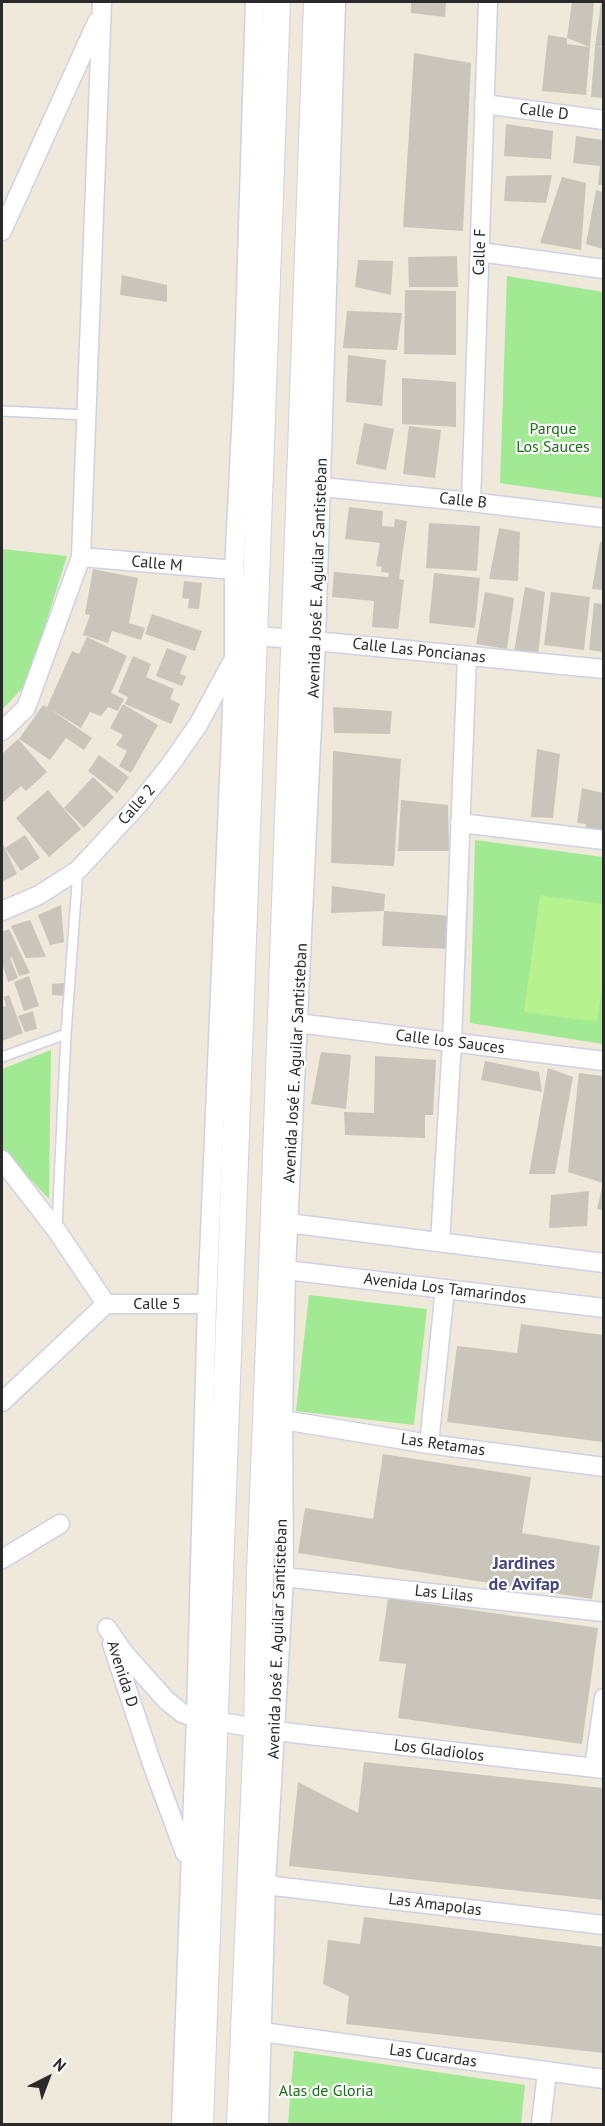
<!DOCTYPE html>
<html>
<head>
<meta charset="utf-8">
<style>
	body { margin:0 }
	#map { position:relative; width:605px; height:2126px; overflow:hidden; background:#eee9db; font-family:"PT Sans",sans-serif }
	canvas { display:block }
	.frame { position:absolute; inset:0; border:3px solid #2a2a2a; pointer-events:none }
	.north { position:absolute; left:18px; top:2048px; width:60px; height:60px; -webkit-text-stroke:4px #fff; paint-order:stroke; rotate:42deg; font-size:16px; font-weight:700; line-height:24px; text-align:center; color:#2a2a2a }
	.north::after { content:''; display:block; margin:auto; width:21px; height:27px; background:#2a2a2a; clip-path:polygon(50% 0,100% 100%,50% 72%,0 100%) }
</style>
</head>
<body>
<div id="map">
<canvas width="605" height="2126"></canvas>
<div class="frame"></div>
<div class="north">N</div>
</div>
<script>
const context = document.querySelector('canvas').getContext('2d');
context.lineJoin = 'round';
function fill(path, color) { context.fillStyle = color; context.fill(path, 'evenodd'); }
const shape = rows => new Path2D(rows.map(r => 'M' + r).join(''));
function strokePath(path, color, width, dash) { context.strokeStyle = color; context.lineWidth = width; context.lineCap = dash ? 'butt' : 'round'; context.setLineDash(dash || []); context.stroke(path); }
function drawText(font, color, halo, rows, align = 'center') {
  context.font = font + ' "PT Sans",sans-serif'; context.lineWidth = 4.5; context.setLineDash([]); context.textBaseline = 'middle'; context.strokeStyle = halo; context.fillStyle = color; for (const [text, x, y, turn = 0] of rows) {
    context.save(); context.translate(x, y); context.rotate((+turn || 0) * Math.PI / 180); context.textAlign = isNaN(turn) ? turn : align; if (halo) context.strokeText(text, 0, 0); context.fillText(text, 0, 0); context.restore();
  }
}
fill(shape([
	[507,276,603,292,603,498,500,483],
	[2,549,67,556,27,683,2,710],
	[475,840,603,857,603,1044,470,1023],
	[51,1050,49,1199,2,1149,2,1069],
	[309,1295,427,1309,414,1425,296,1411],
	[294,2051,525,2085,521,2124,288,2124]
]), '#a1e992');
fill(shape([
	[540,895,603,904,604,976,597,1022,524,1012]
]), '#b6f28d');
fill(shape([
	[411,2,446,2,445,17,411,13],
	[572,2,594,2,590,47,567,38,567,44,590,47,586,95,542,91,548,35,567,38],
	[601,2,603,2,603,46,595,47,603,47,603,98,591,97,595,47],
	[414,53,471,63,463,231,403,227],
	[506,124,553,131,551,159,504,156],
	[576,136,603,140,603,185,598,185,600,166,573,163],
	[552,175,546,203,504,201,506,176],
	[562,177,586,183,581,250,540,243],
	[596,190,603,192,603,249,586,244],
	[457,256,458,287,409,287,408,257],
	[358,260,393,261,391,295,355,287],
	[122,275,167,285,167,302,120,295],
	[405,290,456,291,456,355,404,354],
	[347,311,402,313,397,350,343,348],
	[348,355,386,360,382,406,346,402],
	[402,378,456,382,456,427,402,424],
	[364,423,394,429,386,470,356,464],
	[409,426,441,430,435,478,403,474],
	[349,507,383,511,382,526,394,527,395,519,407,521,399,579,404,580,398,629,372,627,374,601,332,597,334,572,388,577,389,573,381,572,382,567,376,566,380,543,345,539],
	[429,523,480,526,477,571,426,568],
	[499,528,520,532,518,581,489,579],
	[600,542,603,542,603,590,592,589],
	[93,569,138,578,129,623,145,628,141,640,112,631,108,643,83,635,90,615,85,614],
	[434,573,480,578,475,628,429,623],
	[184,581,202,583,199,609,188,608,189,599,182,598],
	[525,587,545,592,538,655,514,652],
	[485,592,514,598,507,649,476,644],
	[551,592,590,597,584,650,544,645],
	[594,603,603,604,603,652,589,650],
	[152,614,202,631,195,651,145,634],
	[87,637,127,656,111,693,124,699,118,711,108,707,101,716,90,712,81,728,50,709,92,738,84,750,66,738,50,760,19,739,43,705,47,707,72,651,79,654],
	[167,648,187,656,180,674,186,676,182,686,156,676],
	[133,656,151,664,146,677,174,689,170,699,180,704,171,724,125,704,128,697,118,692],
	[123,704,158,725,131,773,119,766,127,751,116,745,123,735,110,728],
	[333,707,392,711,390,734,334,733],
	[18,739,47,772,26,791,21,786,2,803,2,754],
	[537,749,560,754,553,818,531,817],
	[333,751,401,759,394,866,331,863],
	[99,755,129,777,117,793,88,771],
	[93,777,114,797,84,828,64,808],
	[582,788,603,793,603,834,585,832,586,824,577,823],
	[48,790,81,829,49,857,16,818],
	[401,800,448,805,449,851,398,851],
	[25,835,40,858,21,871,5,848],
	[2,842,17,874,2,882],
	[332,886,385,894,384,911,453,916,452,949,382,946,384,911,331,913],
	[61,905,64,942,50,945,38,915],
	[30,920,46,957,26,958,11,926],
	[9,929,30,973,19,976,12,957,10,958,18,978,8,982,2,963,2,932],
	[29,976,39,1006,24,1011,14,982],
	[64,983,65,996,52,995,52,984],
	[9,995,23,1033,2,1041,2,1007,6,1006,4,997],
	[33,1011,37,1029,25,1032,18,1016],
	[321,1052,351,1055,346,1109,311,1104],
	[375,1056,436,1060,433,1115,425,1115,425,1138,345,1135,344,1112,374,1113],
	[485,1061,539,1072,542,1092,481,1080],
	[548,1068,573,1077,555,1174,529,1174],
	[579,1073,603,1076,603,1210,597,1209,603,1183,568,1172],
	[589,1191,587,1226,549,1228,551,1195],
	[521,1324,603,1335,603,1442,447,1422,457,1346,517,1353],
	[383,1454,531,1477,522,1533,600,1546,592,1599,298,1553,305,1508,373,1519],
	[388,1598,598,1628,582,1744,398,1718,406,1664,379,1661],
	[364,1762,603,1788,603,1900,289,1866,298,1782,358,1813],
	[364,1917,603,1947,603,2053,346,2024,349,1996,323,1984,328,1940,360,1944]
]), '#c9c5bb');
const lane = shape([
	[2,411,86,415],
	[2,1057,66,1034],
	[57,1227,66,1034,78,870]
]);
const street = shape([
	[484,104,604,120],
	[2,231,97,22],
	[480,252,604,269],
	[322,487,471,502,604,518],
	[471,502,488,2],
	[81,557,234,570],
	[244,635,294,639,604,669],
	[2,731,26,708,81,557,102,2],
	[460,823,604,840],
	[2,911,39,895,78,870,138,805,170,765,198,725,231,664],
	[297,1023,604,1061],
	[2,1160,57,1231,106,1304],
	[288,1223,604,1263],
	[440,1242,452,1042,467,656],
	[286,1270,604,1308],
	[106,1304,207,1304],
	[2,1402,106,1304],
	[283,1420,429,1444,604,1467],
	[429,1444,445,1289],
	[2,1559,60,1524],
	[284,1577,604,1612],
	[107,1628,125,1654,166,1700,182,1713,196,1718,275,1731,604,1769],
	[112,1644,151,1761,185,1853],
	[594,1768,604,1698],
	[266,1885,604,1925],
	[262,2032,604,2079],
	[181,2124,196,1718,207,1304,234,660,234,570,243,390,255,2],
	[259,2124,266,1885,284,1577,283,1420,286,1270,316,641,336,2],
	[541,2124,547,2072]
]);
const secondary = shape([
	[200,2124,277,2],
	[240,2124,257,1729,260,1571,272,1269,317,2]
]);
strokePath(lane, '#d0d0e5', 12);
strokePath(street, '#d0d0e5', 21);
strokePath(secondary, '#d0d0e5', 28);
strokePath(lane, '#fff', 9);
strokePath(street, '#fff', 18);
strokePath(secondary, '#fff', 26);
drawText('16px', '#2a2a2a', '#fff', [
	["Calle D",544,112,7],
	["Calle F",480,252,-88],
	["Calle B",463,501,6],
	["Calle M",157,564,5],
	["Avenida José E. Aguilar Santisteban",318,578,-88],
	["Calle Las Poncianas",419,651,6],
	["Calle 2",137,805,-49],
	["Calle los Sauces",450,1042,7],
	["Avenida José E. Aguilar Santisteban",296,1063,-87],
	["Avenida Los Tamarindos",445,1289,7],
	["Calle 5",157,1304],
	["Las Retamas",443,1445,8],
	["Las Lilas",444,1594,6],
	["Avenida José E. Aguilar Santisteban",278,1639,-88],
	["Avenida D",122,1674,72],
	["Los Gladiolos",439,1751,7],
	["Las Amapolas",435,1905,7],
	["Las Cucardas",433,2056,8]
]);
drawText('16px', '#176e13', '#fff', [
	["Parque",553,429],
	["Los Sauces",553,447],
	["Alas de Gloria",326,2091]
]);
drawText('bold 18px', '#46477f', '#fff', [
	["Jardines",524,1564],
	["de Avifap",524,1585]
]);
</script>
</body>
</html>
